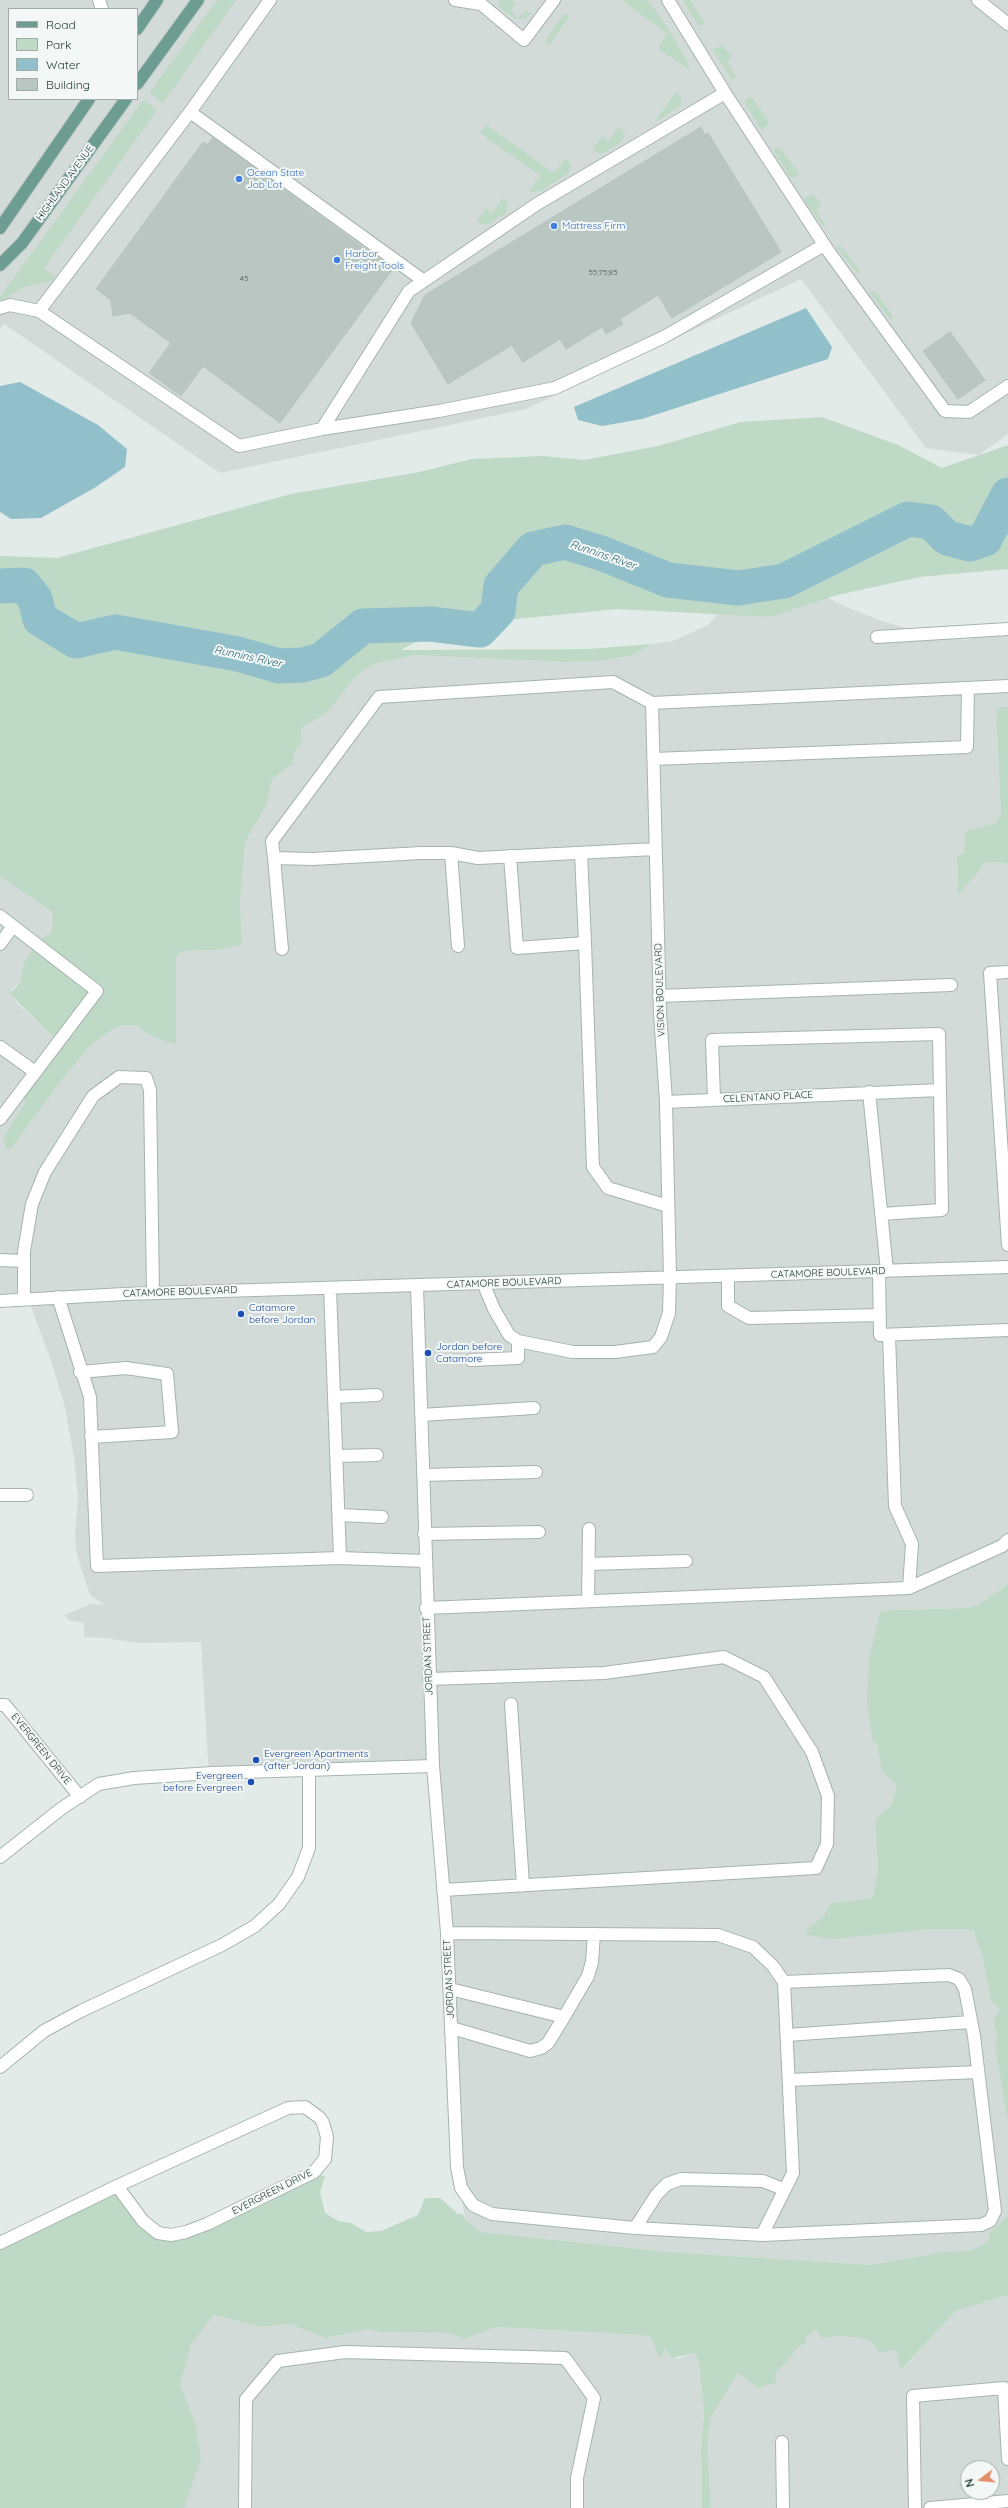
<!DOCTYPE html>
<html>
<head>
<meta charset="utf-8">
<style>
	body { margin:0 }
	#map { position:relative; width:1008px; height:2508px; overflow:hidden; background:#e3ebe8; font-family:Quicksand,sans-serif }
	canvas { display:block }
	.legend { position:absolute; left:8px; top:8px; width:130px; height:92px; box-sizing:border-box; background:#f3f8f6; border:1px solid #a1aca9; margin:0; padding:5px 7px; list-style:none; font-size:12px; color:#253b36 }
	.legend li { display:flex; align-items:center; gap:8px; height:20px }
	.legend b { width:20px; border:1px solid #a1aca9 }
	.north { position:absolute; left:960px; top:2460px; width:40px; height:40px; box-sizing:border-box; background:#f3f8f6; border:1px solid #a1aca9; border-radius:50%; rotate:254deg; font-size:11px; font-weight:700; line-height:16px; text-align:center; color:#253b36 }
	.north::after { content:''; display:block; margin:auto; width:14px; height:18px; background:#e38d6a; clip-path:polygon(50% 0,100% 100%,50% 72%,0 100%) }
</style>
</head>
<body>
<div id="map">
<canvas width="1008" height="2508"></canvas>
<ul class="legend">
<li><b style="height:5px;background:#6d9c92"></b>Road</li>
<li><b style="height:11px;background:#bedac7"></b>Park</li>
<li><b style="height:11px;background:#91bfca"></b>Water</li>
<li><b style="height:11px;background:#b9c6c1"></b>Building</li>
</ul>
<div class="north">N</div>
</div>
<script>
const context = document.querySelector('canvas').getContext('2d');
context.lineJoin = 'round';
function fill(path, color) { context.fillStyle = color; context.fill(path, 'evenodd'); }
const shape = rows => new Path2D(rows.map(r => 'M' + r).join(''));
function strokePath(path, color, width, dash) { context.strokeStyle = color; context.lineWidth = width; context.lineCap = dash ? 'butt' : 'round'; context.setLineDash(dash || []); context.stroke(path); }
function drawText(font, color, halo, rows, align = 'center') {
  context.font = font + ' Quicksand,sans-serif'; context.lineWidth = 4; context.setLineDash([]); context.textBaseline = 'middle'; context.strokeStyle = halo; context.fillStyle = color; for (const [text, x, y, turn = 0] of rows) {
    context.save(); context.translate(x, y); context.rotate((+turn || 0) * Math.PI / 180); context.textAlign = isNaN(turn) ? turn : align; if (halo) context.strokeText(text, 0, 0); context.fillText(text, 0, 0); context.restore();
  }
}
fill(shape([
	[0,0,1008,0,1008,434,979,455,926,448,801,279,526,409,220,473,4,324,0,329],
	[9,9,137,9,137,99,9,99],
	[804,586,846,607,882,621,927,634,966,640,1008,624,1008,706,996,710,1001,814,997,823,966,831,964,852,957,857,958,892,985,863,996,862,1008,864,1008,1584,978,1605,967,1608,894,1610,880,1613,867,1706,882,1771,897,1785,892,1804,875,1820,878,1868,873,1898,831,1903,823,1917,805,1930,808,1935,930,1929,973,1930,983,1958,991,2001,1000,2010,993,2021,997,2039,995,2047,1008,2123,1008,2216,990,2232,988,2242,971,2250,942,2252,871,2265,669,2252,481,2232,466,2220,463,2207,430,1767,209,1775,201,1642,138,1643,105,1638,84,1637,84,1623,69,1620,64,1615,91,1604,105,1605,90,1595,77,1555,75,1536,78,1497,74,1458,65,1407,50,1358,29,1301,0,1302,0,877,51,911,51,933,39,941,23,964,21,981,12,989,15,1001,54,1038,60,1052,43,1072,22,1087,25,1103,10,1150,64,1077,92,1044,113,1029,123,1025,138,1026,146,1033,166,1042,176,1044,176,957,182,951,218,950,242,945,240,902,245,842,267,804,272,778,292,764,296,750,302,743,301,728,327,713,354,678,371,665,415,655,563,662,601,661,633,655,652,644,673,641,708,625,733,598],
	[1008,2295,1008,2508,711,2508,707,2446,710,2418,738,2373,758,2388,776,2373,793,2355,795,2349,806,2343,807,2336,816,2330,822,2337,840,2336,861,2338,870,2341,880,2353,896,2350,902,2370,956,2311],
	[968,2468,992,2468,992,2492,968,2492],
	[212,2315,260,2327,290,2324,325,2338,369,2329,379,2332,450,2333,464,2339,497,2327,641,2335,651,2337,658,2356,664,2347,677,2359,695,2353,699,2362,704,2414,701,2450,702,2508,184,2508,190,2487,180,2385,191,2345]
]), '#d2dbd7');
fill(shape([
	[217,0,236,0,163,103,149,93],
	[498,0,512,0,516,3,511,11,517,18,519,17,526,10,531,14,524,19,514,18,500,8],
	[621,0,648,0,670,31,689,65,689,69,658,49,667,33],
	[683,0,690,0,705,23,700,26,698,25],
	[568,14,568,18,550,44,547,44,546,40,563,15],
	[722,45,732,56,727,62,736,76,732,80,714,52,714,49],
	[676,92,681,97,681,105,658,121,656,120],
	[751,97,770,123,763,129,760,129,746,104,745,100],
	[143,100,157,110,44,268,57,279,22,288,0,301,0,297],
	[486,125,554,173,566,159,571,164,570,172,541,191,532,192,529,190,541,176,480,133],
	[619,127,625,134,623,141,602,154,592,150,602,136,608,141],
	[779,147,798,172,798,175,793,178,790,177,774,151,775,148],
	[813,194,821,205,816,211,825,224,824,227,805,202,804,198],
	[503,198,508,202,506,213,487,225,476,222,486,208,492,213],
	[839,244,860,270,858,274,837,248],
	[871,291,875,291,893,316,893,319,890,319,871,294],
	[822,417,898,445,942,468,1008,445,1008,569,920,577,837,595,770,617,617,609,496,621,431,633,401,650,589,649,652,644,633,655,601,661,563,662,415,655,375,664,366,669,354,678,327,713,301,728,302,743,296,750,292,764,272,779,267,804,245,842,240,902,242,945,218,950,182,951,176,957,176,1044,166,1042,146,1033,138,1026,123,1025,113,1029,92,1044,64,1077,10,1150,5,1148,4,1136,25,1103,22,1087,43,1072,60,1052,54,1038,10,994,21,981,23,964,39,940,51,933,52,918,51,911,0,877,0,556,57,558,291,494,419,472,472,459,543,456,584,460,658,446,741,422],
	[1008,706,1008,864,996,862,985,863,960,893,958,892,957,857,964,852,965,831,996,823,1001,814,996,710,998,708],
	[1008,1584,1008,2123,995,2047,997,2039,993,2021,1000,2010,991,2001,983,1958,973,1930,930,1929,831,1939,808,1935,805,1930,823,1917,831,1903,873,1898,878,1868,875,1820,892,1804,897,1785,882,1771,876,1743,873,1742,867,1706,869,1660,880,1612,894,1610,967,1608,978,1605],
	[313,2174,325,2176,320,2192,325,2213,338,2221,351,2223,366,2232,381,2231,418,2215,425,2198,440,2198,458,2214,463,2214,466,2220,481,2232,669,2252,871,2265,942,2252,971,2250,988,2242,990,2232,1008,2216,1008,2295,956,2311,901,2370,896,2350,880,2353,870,2341,861,2338,840,2336,822,2338,816,2330,807,2336,806,2343,795,2349,793,2355,776,2373,776,2383,758,2388,738,2373,710,2418,707,2446,711,2508,702,2508,701,2450,704,2414,699,2362,695,2353,672,2358,664,2347,662,2357,658,2356,651,2337,641,2335,497,2327,464,2339,450,2333,379,2332,369,2329,325,2338,290,2324,260,2327,213,2315,191,2345,180,2385,195,2422,201,2458,184,2508,0,2508,0,2244,116,2189,143,2224,176,2235]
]), '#bedac7');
fill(shape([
	[806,308,832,347,828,359,642,419,602,426,578,420,574,407],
	[20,382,98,425,127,449,125,467,96,487,41,518,11,519,0,512,0,386]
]), '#91bfca');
strokePath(shape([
	[0,586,24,585,35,599,40,619,76,641,115,632,238,654,279,666,303,665,321,660,363,626,430,624,480,630,498,611,501,586,533,549,565,542,601,553,668,580,738,588,784,581,908,519,931,522,947,538,970,544,985,539,1008,495]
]), '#91bfca', 35);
const building = shape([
	[701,127,705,135,708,133,781,252,672,318,658,295,620,319,623,324,606,334,602,327,566,349,560,339,523,362,512,345,448,384,411,323,425,295,701,127],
	[213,138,393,269,280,423,203,366,181,396,149,373,171,343,130,313,113,316,111,300,96,289,203,142,207,145,213,138],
	[950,332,985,380,958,399,923,351,950,332]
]);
fill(building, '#b9c6c1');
strokePath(building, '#b6c4bf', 1);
const minor = shape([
	[99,0,102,9],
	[455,0,481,4,524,40,554,0],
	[668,0,725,93,829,252,945,411,969,412,1008,386],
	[978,0,1008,24],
	[725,93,537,204,409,291,322,429,439,411,555,388,664,337,824,245],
	[190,112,270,0],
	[0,308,10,305,39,311,239,446,322,429],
	[39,311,190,112,424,281],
	[877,637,1008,629],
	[653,759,967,747,968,688],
	[655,849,478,858,451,853,421,853,313,859,274,858,272,841,379,697,613,682,652,703,1008,686],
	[451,853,458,946],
	[510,856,517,948,585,943,581,853],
	[274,858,282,949],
	[0,916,97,991,0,1119],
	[585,943,593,1167,608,1188,668,1206],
	[0,944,13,926],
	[1008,972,990,973,1008,1245],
	[659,996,951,985],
	[0,1047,35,1072],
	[869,1092,887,1271],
	[714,1099,712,1040,939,1034,942,1210,881,1214],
	[666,1102,940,1090],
	[0,1260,23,1261],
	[879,1271,880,1335,1008,1330],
	[728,1276,728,1306,749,1318,880,1315],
	[483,1283,494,1309,509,1335,518,1341,573,1352,615,1352,653,1347,661,1337,669,1313,670,1277,666,1102,660,1013,652,703],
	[417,1286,433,1766,447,1933,457,2167,461,2188,473,2205,492,2214,635,2228,762,2235,793,2173,784,1982,773,1966,753,1947,718,1935,447,1933],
	[330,1288,340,1558,425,1561],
	[58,1297,90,1397,97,1566,340,1558],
	[24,1299,24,1251,32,1204,45,1172,93,1096,119,1077,146,1078,150,1090,153,1293],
	[0,1301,124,1294,1008,1267],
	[889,1335,895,1506,912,1544,909,1588],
	[471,1360,518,1358,518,1341],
	[80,1372,126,1368,167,1374,172,1432,91,1437],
	[334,1397,377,1395],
	[421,1415,534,1408],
	[337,1456,377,1455],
	[423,1475,536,1472],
	[0,1495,27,1495],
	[339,1515,382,1517],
	[424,1534,539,1532],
	[589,1564,686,1561],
	[588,1601,589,1529],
	[426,1608,909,1588,1002,1546,1008,1540],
	[429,1679,604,1673,724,1657,764,1677,812,1752,828,1796,827,1844,816,1868,443,1890],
	[511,1704,523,1885],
	[0,1705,5,1705,80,1797],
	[0,1857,62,1808,99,1784,134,1778,212,1773,433,1766],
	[450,1989,564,2017,588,1976,592,1962,594,1934],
	[452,2028,530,2051,541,2048,548,2043,564,2017],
	[787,2035,971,2022],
	[0,2067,44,2031,81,2011,222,1945,255,1926,279,1904,298,1877,309,1848,309,1771],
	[789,2080,978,2072],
	[305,2107,320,2118,323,2123,327,2137,325,2159,314,2172,207,2224,186,2232,171,2235,158,2233,143,2221,117,2186,288,2108,305,2107],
	[635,2228,657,2194,667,2184,681,2179,763,2181,783,2189],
	[762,2235,981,2225,990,2221,995,2211,974,2036,965,1989,959,1979,949,1975,784,1982],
	[0,2243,117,2186],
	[782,2442,783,2508],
	[245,2508,246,2399,278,2361,345,2352,565,2358,594,2398,577,2478,577,2508],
	[915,2508,913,2396,1004,2388,1008,2459],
	[930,2508,1008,2501]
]);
const major = shape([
	[137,29,157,0],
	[137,84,198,0],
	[0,228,89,99],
	[0,265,22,243,126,99]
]);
strokePath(minor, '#a6b3af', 14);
strokePath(major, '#c2c8c7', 14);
strokePath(minor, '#fff', 12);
strokePath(major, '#6d9c92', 12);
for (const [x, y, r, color] of [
	[239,179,4,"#3f7fe0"],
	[554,226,4,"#3f7fe0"],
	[337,260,4,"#3f7fe0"],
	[241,1314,4,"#1a4fb4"],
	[428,1353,4,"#1a4fb4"],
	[256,1760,4,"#1a4fb4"],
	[251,1782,4,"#1a4fb4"]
]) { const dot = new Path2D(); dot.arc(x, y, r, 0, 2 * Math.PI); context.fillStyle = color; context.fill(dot); strokePath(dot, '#f3f8f6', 1.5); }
drawText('8px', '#4a5e59', null, [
	["55;75;85",603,273],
	["45",244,279]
]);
drawText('10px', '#366cbe', '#f3f8f6', [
	["Ocean State",247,173],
	["Job Lot",247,185],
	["Mattress Firm",562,226],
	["Harbor",345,254],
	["Freight Tools",345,266]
], 'left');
drawText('10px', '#253b36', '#f3f8f6', [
	["HIGHLAND AVENUE",65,183,-54],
	["VISION BOULEVARD",660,990,-92],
	["CELENTANO PLACE",768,1097,-3],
	["CATAMORE BOULEVARD",828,1273,-2],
	["CATAMORE BOULEVARD",504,1283,-2],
	["CATAMORE BOULEVARD",180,1292,-2],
	["JORDAN STREET",428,1656,-92],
	["EVERGREEN DRIVE",41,1749,51],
	["JORDAN STREET",449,1979,-93],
	["EVERGREEN DRIVE",272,2192,-27]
]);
drawText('10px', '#164399', '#f3f8f6', [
	["Catamore",249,1308],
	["before Jordan",249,1320],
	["Jordan before",436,1347],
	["Catamore",436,1359],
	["Evergreen Apartments",264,1754],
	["(after Jordan)",264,1766],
	["Evergreen",243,1776,"right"],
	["before Evergreen",243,1788,"right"]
], 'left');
drawText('italic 11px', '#256070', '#f3f8f6', [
	["Runnins River",603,555,19],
	["Runnins River",248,657,12]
]);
</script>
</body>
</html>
